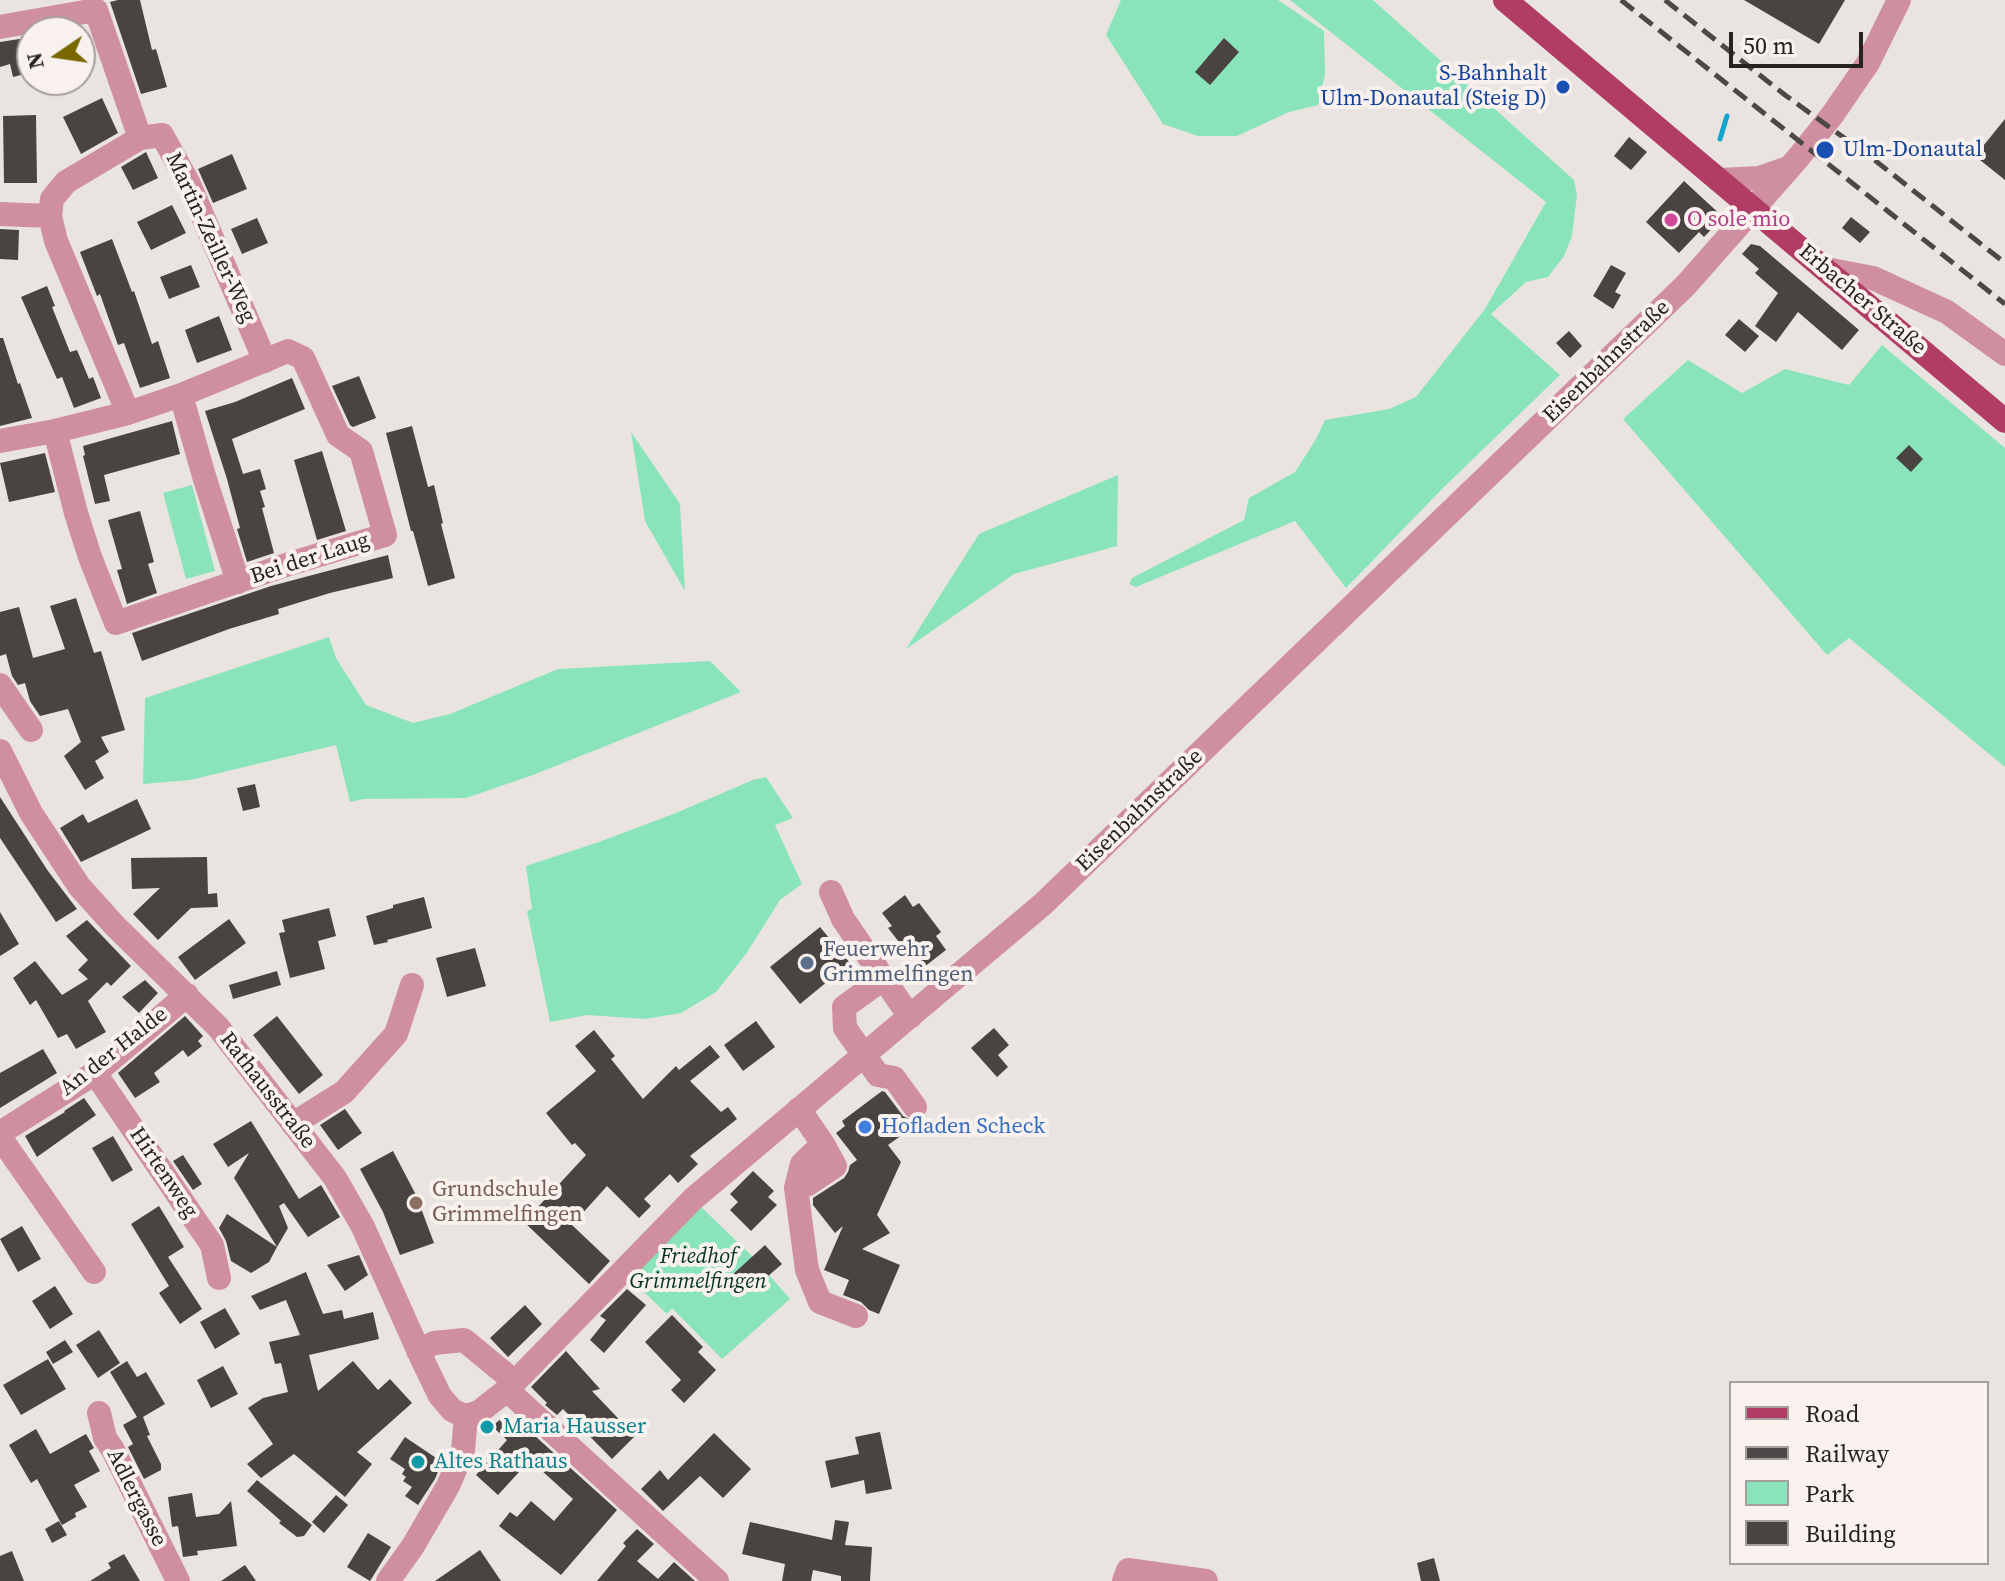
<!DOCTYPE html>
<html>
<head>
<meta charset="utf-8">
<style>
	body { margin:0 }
	#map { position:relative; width:2005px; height:1581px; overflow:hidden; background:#eae4e1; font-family:"Source Serif 4",serif }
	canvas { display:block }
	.legend { position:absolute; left:1729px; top:1381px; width:260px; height:184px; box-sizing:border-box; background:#f8f1ee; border:2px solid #a49e9c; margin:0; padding:10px 14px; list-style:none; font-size:24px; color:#252221 }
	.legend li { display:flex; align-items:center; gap:16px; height:40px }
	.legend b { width:40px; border:2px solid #a49e9c }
	.north { position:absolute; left:16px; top:16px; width:80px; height:80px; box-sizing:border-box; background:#f8f1ee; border:2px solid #a49e9c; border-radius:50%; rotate:257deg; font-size:22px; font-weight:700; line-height:32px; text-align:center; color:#252221 }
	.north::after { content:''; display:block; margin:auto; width:28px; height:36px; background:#796800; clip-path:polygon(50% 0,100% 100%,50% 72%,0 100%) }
	.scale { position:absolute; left:1729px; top:32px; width:134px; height:36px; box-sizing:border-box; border:4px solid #252221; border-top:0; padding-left:10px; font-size:24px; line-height:28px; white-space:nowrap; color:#252221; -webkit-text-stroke:6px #f8f1ee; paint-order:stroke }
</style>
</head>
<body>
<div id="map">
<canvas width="2005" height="1581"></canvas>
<ul class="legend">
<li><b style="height:10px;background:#b13d67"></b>Road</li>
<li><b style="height:10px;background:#4c4847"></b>Railway</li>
<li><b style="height:22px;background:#8ae4bb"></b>Park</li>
<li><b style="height:22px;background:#494342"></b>Building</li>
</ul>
<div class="north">N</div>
<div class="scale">50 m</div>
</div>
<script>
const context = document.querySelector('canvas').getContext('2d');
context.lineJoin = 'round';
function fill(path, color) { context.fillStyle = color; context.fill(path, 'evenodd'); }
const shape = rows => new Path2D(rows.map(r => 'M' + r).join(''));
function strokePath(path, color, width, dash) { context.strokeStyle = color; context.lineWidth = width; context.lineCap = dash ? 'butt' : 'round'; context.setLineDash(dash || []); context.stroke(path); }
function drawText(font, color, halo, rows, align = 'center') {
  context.font = font + ' "Source Serif 4",serif'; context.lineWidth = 8; context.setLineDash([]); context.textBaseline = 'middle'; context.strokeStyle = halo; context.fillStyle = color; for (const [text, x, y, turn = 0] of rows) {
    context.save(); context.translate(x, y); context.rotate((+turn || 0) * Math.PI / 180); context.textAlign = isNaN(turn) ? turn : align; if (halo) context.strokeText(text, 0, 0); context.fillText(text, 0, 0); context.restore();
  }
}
fill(shape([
	[1121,0,1278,0,1324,31,1325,74,1318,105,1289,112,1237,136,1198,136,1163,124,1106,35],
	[1290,0,1373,0,1574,180,1577,195,1572,236,1564,256,1548,277,1526,282,1491,314,1560,375,1443,488,1346,588,1295,521,1136,587,1129,584,1132,578,1244,520,1249,498,1295,472,1316,439,1325,420,1389,409,1416,397,1485,309,1546,202],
	[1882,345,2005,448,2005,767,1849,638,1827,655,1623,419,1688,360,1742,393,1785,369,1849,385],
	[631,432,680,504,685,591,645,521],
	[1118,475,1117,546,1014,574,906,649,979,534],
	[192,485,215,571,186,579,163,493],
	[329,637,336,658,366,705,413,723,450,714,558,669,710,661,741,692,533,775,466,798,364,799,350,802,336,745,190,780,143,784,145,698],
	[766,777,793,818,775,825,802,884,780,900,746,954,716,992,681,1013,645,1019,588,1015,550,1022,527,911,532,909,526,866,599,842,676,813,753,780],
	[698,1204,755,1259,790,1299,722,1359,672,1308,667,1314,625,1274]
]), '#8ae4bb');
strokePath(shape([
	[1720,139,1727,116]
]), '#12a6cc', 5);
fill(shape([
	[118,0,140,0,152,50,156,49,167,87,141,94,110,2],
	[1744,0,1845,0,1819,44],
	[32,37,32,72,13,77,10,64,0,67,0,42],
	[1224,38,1239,52,1210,85,1195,72],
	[102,98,118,133,81,154,63,117],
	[36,115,37,183,4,183,3,116],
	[2005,119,2005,180,1975,156],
	[1629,137,1647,152,1631,170,1614,156],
	[146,152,158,178,133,190,121,167],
	[232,154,247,189,213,203,198,169],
	[1684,181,1723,217,1704,237,1699,232,1679,253,1646,222],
	[172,205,186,233,151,250,137,222],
	[1851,217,1870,232,1860,243,1842,228],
	[257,218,268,243,242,254,231,229],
	[0,229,19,230,18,260,0,259],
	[112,239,132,292,134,291,152,344,158,341,170,378,140,388,124,343,118,345,100,294,97,296,80,252],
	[1751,244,1760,246,1859,330,1842,350,1798,312,1776,342,1755,326,1778,293,1755,273,1759,269,1742,254],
	[191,265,200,287,169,299,160,277],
	[1611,265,1626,273,1615,292,1621,295,1613,309,1593,296],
	[47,286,55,306,52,307,70,352,77,350,89,379,93,377,101,398,74,408,62,377,57,379,21,297],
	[219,316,232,350,197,363,185,330],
	[1739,319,1759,336,1745,352,1725,335],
	[1569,331,1582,346,1570,358,1556,343],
	[0,338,3,338,18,384,20,383,32,418,0,426],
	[359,376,376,418,353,427,350,425,332,386],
	[292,378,305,409,232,439,243,474,260,469,266,489,260,491,265,507,262,508,274,553,247,562,237,529,240,528,227,479,205,411,235,402],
	[172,421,180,454,104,475,110,501,95,504,83,456,85,455,83,446],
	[412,426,428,487,434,485,443,523,441,524,455,578,428,586,413,531,411,531,386,433],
	[1909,445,1923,459,1911,472,1896,458],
	[322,451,346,531,317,540,294,460],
	[45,453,55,492,9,502,0,463],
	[140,511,154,562,148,564,157,593,127,604,117,570,122,569,108,520],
	[388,555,393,578,330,593,278,609,279,614,229,629,142,661,132,633,271,586],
	[76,598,94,653,101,651,125,730,101,737,109,752,95,761,104,778,85,790,64,756,81,742,68,709,40,716,30,701,25,683,18,685,12,676,6,654,0,656,0,612,19,607,33,658,65,649,50,606],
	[255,784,260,807,243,811,237,788],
	[0,797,48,871,77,909,56,922,0,838],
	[137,799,151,829,81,862,60,828,83,814,88,823],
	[207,857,208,894,217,893,218,907,191,908,158,940,133,914,160,888,132,889,131,858],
	[905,895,913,907,919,903,941,932,936,936,946,950,924,967,914,954,910,956,888,928,892,926,882,913],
	[424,897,432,928,387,940,388,942,374,945,366,916,393,908,393,905],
	[329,908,336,936,318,941,325,969,290,978,279,933,285,932,282,920],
	[0,912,19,944,0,956],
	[229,919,246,943,195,980,178,957],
	[87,920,131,966,111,986,107,982,88,1001,106,1032,76,1049,67,1034,58,1038,36,1000,30,1005,13,978,35,961,62,995,88,979,78,970,88,960,66,936],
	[820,927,850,963,800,1004,770,967],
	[475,948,486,986,447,997,436,958],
	[277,971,281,985,233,999,229,985],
	[145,980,158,993,139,1013,122,997],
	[185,1016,203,1036,198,1041,202,1046,188,1057,183,1050,154,1073,160,1082,135,1098,118,1073],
	[277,1016,323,1075,299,1094,253,1035],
	[756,1021,775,1047,743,1071,724,1045],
	[994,1028,1009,1045,998,1055,1008,1067,997,1077,971,1048],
	[594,1030,615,1056,611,1059,643,1099,676,1066,679,1070,710,1045,720,1057,690,1081,721,1112,728,1107,737,1119,690,1156,698,1164,678,1183,670,1174,644,1199,651,1206,639,1218,607,1186,572,1225,610,1261,589,1284,524,1222,586,1155,575,1143,572,1145,546,1113,596,1071,575,1046],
	[43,1049,57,1073,0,1108,0,1073],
	[882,1091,885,1092,903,1116,913,1121,916,1125,888,1145,901,1162,877,1215,890,1233,862,1249,900,1265,879,1314,869,1310,861,1302,843,1295,849,1280,824,1270,843,1226,835,1233,813,1205,813,1198,844,1178,848,1172,850,1165,857,1160,836,1133,845,1126,842,1121],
	[84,1098,96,1115,37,1157,25,1136,65,1112,64,1111],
	[345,1109,362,1133,338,1150,320,1125],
	[251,1121,299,1199,321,1185,340,1217,308,1237,284,1203,279,1206,288,1228,277,1247,234,1178,249,1153,228,1167,213,1144],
	[113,1136,133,1170,112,1182,92,1148],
	[393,1151,416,1195,434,1243,400,1255,383,1212,360,1169],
	[183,1155,202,1184,193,1190,173,1161],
	[753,1171,774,1191,768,1197,777,1205,751,1231,730,1210,738,1202,730,1194],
	[159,1206,184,1247,168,1257,202,1309,180,1324,159,1293,169,1286,131,1224],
	[227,1214,277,1247,269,1262,251,1273,231,1261,226,1241,219,1228],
	[22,1226,41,1259,18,1272,0,1239],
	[765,1245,782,1264,752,1290,745,1282,741,1287,731,1276],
	[359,1255,368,1275,345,1291,327,1265],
	[306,1272,323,1314,342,1310,344,1319,373,1312,379,1339,309,1355,318,1391,353,1361,378,1390,390,1379,412,1403,357,1452,372,1464,345,1497,294,1454,261,1478,247,1464,273,1444,248,1408,263,1398,288,1392,281,1363,275,1364,269,1342,300,1335,286,1300,260,1310,251,1296],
	[55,1286,73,1314,50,1329,32,1301],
	[627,1289,646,1305,604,1353,590,1340,606,1320,600,1316],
	[525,1305,542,1324,508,1357,490,1338],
	[225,1308,240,1334,215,1349,200,1322],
	[672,1315,703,1347,698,1352,716,1370,684,1403,671,1390,681,1380,645,1342],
	[99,1330,120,1363,98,1378,76,1345],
	[65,1340,73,1352,53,1364,46,1352],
	[566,1351,600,1389,592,1391,635,1436,612,1459,563,1409,557,1415,545,1405,547,1403,531,1387],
	[48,1359,66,1389,21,1415,3,1385],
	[127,1361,137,1377,146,1372,165,1404,143,1417,150,1435,147,1436,161,1464,161,1470,144,1479,128,1447,133,1444,123,1425,137,1417,110,1372],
	[223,1366,238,1394,211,1408,197,1380],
	[506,1415,520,1429,524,1426,617,1510,561,1575,499,1526,510,1512,517,1517,531,1501,554,1521,573,1499,530,1460,498,1495,476,1475,507,1440,492,1426],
	[36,1429,50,1454,86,1434,94,1448,89,1451,100,1471,74,1485,87,1507,75,1513,76,1517,62,1525,37,1479,31,1483,9,1445],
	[880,1432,892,1489,866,1494,864,1480,831,1488,825,1461,859,1454,855,1437],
	[714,1433,751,1469,723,1498,700,1476,663,1511,641,1489,660,1470,668,1480],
	[405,1437,442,1462,435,1479,418,1505,405,1496,412,1487,403,1481,406,1477,402,1474,405,1469,390,1459],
	[257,1480,312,1525,304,1536,297,1537,279,1523,281,1521,247,1491],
	[192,1493,196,1517,219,1514,231,1501,237,1546,197,1551,198,1555,183,1557,178,1526,172,1527,168,1497],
	[336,1495,348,1505,324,1533,312,1522],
	[835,1520,849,1522,845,1545,872,1547,870,1581,841,1581,841,1576,813,1570,811,1581,782,1581,785,1564,742,1554,750,1522,832,1540],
	[59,1521,67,1535,52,1543,45,1529],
	[637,1529,654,1544,637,1561,658,1579,674,1562,695,1581,597,1581,626,1546,623,1543],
	[368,1533,391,1547,370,1581,347,1567],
	[480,1550,501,1581,435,1581],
	[12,1551,24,1581,0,1581,0,1556],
	[124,1554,140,1581,90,1581,111,1568,108,1563],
	[1434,1558,1440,1581,1421,1581,1417,1563],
	[245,1565,256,1581,221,1581]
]), '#494342');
strokePath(shape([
	[0,27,96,10,140,138,162,135,188,182,265,361],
	[1719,180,1759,178,1785,169],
	[0,214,50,216,52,199,66,182,140,138],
	[50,216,56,241,128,413],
	[1826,269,1873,278,1947,312,2005,354],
	[181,395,204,476,238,582],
	[0,441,55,431,128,413,181,395,288,351,303,358,338,435,361,451,385,535,289,564,116,623,90,557,76,513,55,431],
	[0,685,31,730],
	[0,751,31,813,79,886,114,925,218,1027,335,1178,363,1227,424,1363,440,1396,452,1410,458,1413,466,1416,479,1412,507,1390,693,1199,1043,904,1686,285,1798,158,1833,114,1868,63,1899,0],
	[831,892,843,919,910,1017],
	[883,979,844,1007,845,1028,878,1075,894,1078,915,1107],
	[95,1073,212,1245,219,1278],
	[799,1109,823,1144,802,1164,796,1188,807,1270,820,1302,856,1316],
	[293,1124,344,1092,396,1034,412,985],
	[0,1133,95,1073,187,995],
	[0,1137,94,1272],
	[796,1188,808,1184,835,1166,823,1144],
	[418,1351,434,1343,464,1340,515,1382],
	[507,1390,717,1581],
	[99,1413,105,1438,113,1450,178,1581],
	[388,1581,413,1546,448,1486,463,1451,466,1416],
	[1124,1581,1128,1570,1206,1581]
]), '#d08fa0', 24);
strokePath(shape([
	[1505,0,2005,421]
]), '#b13d67', 24);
strokePath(shape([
	[1621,0,2005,304],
	[1665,0,1785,95,1872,158,2005,263]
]), '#4c4847', 5, [16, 8]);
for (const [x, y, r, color] of [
	[1563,87,8,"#1a4fb4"],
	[1825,150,10,"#1a4fb4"],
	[1671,220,8,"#d1479c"],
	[807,963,8,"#5c6f8a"],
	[865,1127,8,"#3f7fe0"],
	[416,1203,8,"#8d6e63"],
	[487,1427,8,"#0f9aa8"],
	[418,1462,8,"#0f9aa8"]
]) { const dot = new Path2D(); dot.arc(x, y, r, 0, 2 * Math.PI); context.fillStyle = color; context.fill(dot); strokePath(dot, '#f8f1ee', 3); }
drawText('22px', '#164399', '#f8f1ee', [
	["S-Bahnhalt",1547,74],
	["Ulm-Donautal (Steig D)",1547,99],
	["Ulm-Donautal",1843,150,"left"]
], 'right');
drawText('22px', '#b23c85', '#f8f1ee', [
	["O sole mio",1687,220]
], 'left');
drawText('22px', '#252221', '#f8f1ee', [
	["Martin-Zeiller-Weg",210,238,65],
	["Erbacher Straße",1862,300,40],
	["Eisenbahnstraße",1607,362,-44],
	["Bei der Laug",310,559,-18],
	["Eisenbahnstraße",1140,811,-44],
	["An der Halde",114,1052,-38],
	["Rathausstraße",267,1091,52],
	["Hirtenweg",163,1173,56],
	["Adlergasse",136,1498,63]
]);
drawText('22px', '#4e5e75', '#f8f1ee', [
	["Feuerwehr",823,950],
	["Grimmelfingen",823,975]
], 'left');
drawText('22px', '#366cbe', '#f8f1ee', [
	["Hofladen Scheck",881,1127]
], 'left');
drawText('22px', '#785e54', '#f8f1ee', [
	["Grundschule",432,1190],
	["Grimmelfingen",432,1215]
], 'left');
drawText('italic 22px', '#013321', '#f8f1ee', [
	["Friedhof",698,1257],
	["Grimmelfingen",698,1282]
]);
drawText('22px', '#0d838f', '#f8f1ee', [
	["Maria Hausser",503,1427],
	["Altes Rathaus",434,1462]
], 'left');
</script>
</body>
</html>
